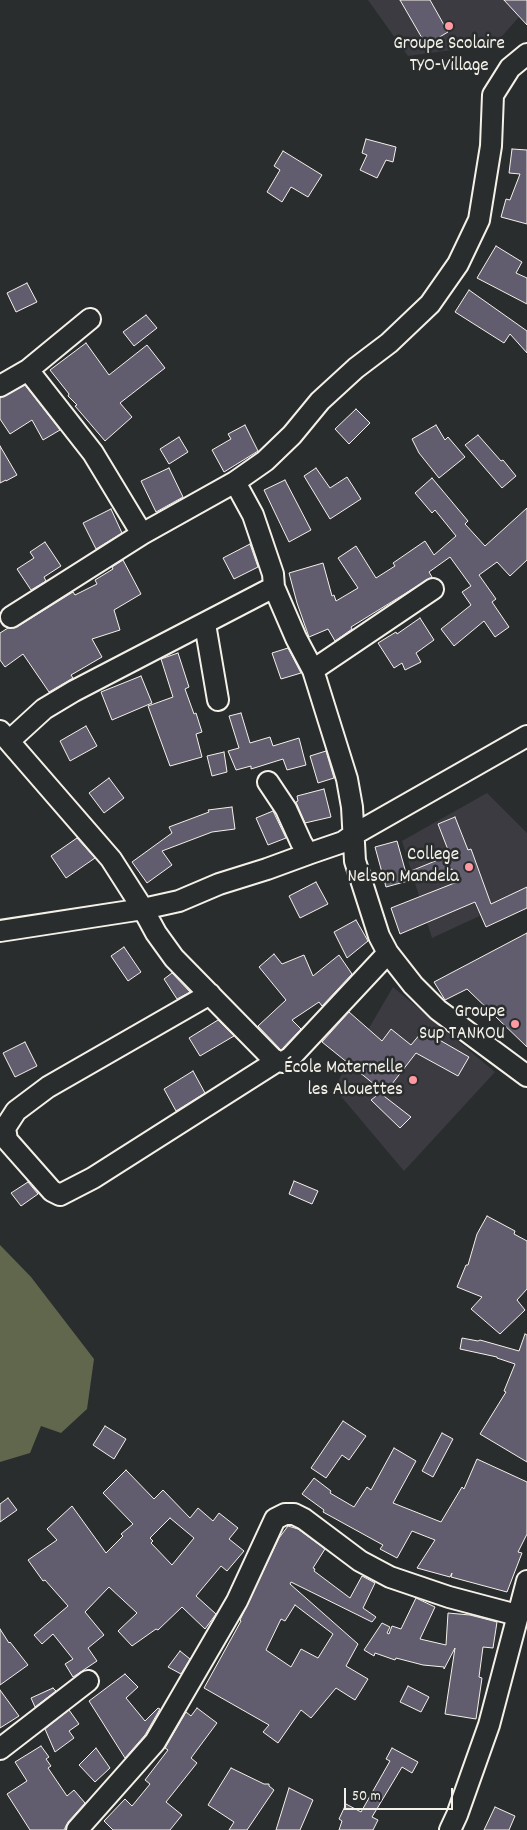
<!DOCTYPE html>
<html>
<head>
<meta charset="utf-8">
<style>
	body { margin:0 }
	#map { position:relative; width:527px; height:1830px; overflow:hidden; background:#2a2d2e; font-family:Dekko,sans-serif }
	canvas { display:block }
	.scale { position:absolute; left:344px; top:1788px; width:109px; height:22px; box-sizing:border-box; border:2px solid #f4f1e8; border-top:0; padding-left:6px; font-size:15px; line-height:18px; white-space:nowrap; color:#f4f1e8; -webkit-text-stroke:4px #2a2d2e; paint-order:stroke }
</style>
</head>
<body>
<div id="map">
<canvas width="527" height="1830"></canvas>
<div class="scale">50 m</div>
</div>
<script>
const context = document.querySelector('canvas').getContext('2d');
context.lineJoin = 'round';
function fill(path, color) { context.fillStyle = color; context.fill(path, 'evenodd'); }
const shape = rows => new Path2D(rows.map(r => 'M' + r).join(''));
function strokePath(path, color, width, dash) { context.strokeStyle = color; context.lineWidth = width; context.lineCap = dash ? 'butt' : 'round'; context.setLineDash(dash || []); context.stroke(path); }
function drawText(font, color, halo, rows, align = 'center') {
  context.font = font + ' Dekko,sans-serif'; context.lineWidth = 5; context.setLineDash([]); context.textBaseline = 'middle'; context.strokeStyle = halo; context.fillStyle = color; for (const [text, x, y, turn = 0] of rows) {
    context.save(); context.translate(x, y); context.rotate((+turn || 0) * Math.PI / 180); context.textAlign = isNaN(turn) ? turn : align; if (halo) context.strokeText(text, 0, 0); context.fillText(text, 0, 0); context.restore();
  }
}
fill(shape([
	[368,0,527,0,527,8,495,44,408,56],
	[487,793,527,833,527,894,432,938,402,841],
	[393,987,495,1072,404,1171,334,1088]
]), '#3b3b41');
fill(shape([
	[0,1245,31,1277,94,1359,87,1409,61,1433,41,1426,30,1453,0,1462]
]), '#61674d');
const building = shape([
	[400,0,430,0,448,32,426,45,400,0],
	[504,0,527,0,527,25,504,0],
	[366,139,396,147,393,162,386,160,377,178,360,170,367,155,362,153,366,139],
	[512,149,527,150,527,224,501,217,506,199,510,200,520,174,509,173,512,149],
	[283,151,322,175,308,197,291,187,282,202,267,192,280,170,274,166,283,151],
	[496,246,522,262,516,273,527,278,527,304,477,278,496,246],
	[27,283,37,302,16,312,7,293,27,283],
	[469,290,527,331,527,353,510,334,504,343,455,312,469,290],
	[146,315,157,328,134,346,123,332,146,315],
	[86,343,109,375,147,345,165,368,120,403,132,417,105,441,75,406,77,405,68,396,69,394,50,370,86,343],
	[25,385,60,430,43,440,32,420,10,434,0,419,0,398,25,385],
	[356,409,370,423,349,444,335,429,356,409],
	[245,425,258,451,224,472,212,450,231,439,228,434,245,425],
	[436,425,445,440,448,437,465,457,439,478,419,453,412,439,436,425],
	[478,435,501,461,503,460,516,476,502,488,465,445,478,435],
	[179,437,188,452,169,464,160,449,179,437],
	[0,446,17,475,6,481,6,480,0,483,0,446],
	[169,468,183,497,156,512,141,481,169,468],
	[316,468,330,488,347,477,361,499,330,519,304,476,316,468],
	[432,478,468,521,465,524,485,546,527,508,527,560,510,576,497,562,479,575,496,599,492,602,509,627,495,637,484,621,454,646,441,629,471,605,462,592,471,586,450,557,429,572,432,577,351,627,352,629,335,641,328,629,309,637,297,603,289,573,323,563,332,596,334,595,336,601,358,588,338,558,356,546,376,578,395,566,393,563,425,541,434,555,456,536,435,510,432,513,415,493,432,478],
	[285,480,311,530,289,542,264,490,285,480],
	[111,509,122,533,96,549,83,523,111,509],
	[45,542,61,566,44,577,46,581,31,590,17,569,34,558,30,552,45,542],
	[250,544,258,567,234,579,223,558,250,544],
	[123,560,141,594,114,610,120,630,92,639,102,657,71,675,73,678,49,692,23,654,5,667,0,660,0,633,8,628,17,627,73,592,75,595,97,584,95,580,113,569,112,567,123,560],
	[420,618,434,640,416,653,421,662,405,670,402,663,394,668,378,643,396,632,397,634,420,618],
	[288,648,301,673,281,679,272,653,288,648],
	[178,653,189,687,185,689,194,714,196,713,202,732,196,734,202,757,170,766,148,706,173,697,161,659,178,653],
	[141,676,152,703,112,720,101,692,141,676],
	[241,713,250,743,270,737,273,746,299,738,306,765,287,770,283,759,251,769,251,766,236,770,228,751,239,748,229,716,241,713],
	[86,726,97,746,70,761,60,741,86,726],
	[326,751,334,778,318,783,310,756,326,751],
	[224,752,227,772,212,776,207,756,224,752],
	[109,778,124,798,104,813,89,793,109,778],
	[324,789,331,817,305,823,296,802,298,801,297,796,324,789],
	[232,807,235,829,212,832,162,851,172,865,147,883,132,862,172,833,169,827,209,812,208,810,232,807],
	[273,811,286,838,268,845,256,818,273,811],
	[455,817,468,850,471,849,491,904,527,887,527,908,486,927,475,902,400,934,391,908,457,882,452,869,386,887,375,847,397,841,406,873,450,855,438,824,455,817],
	[77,838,95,858,66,878,51,856,77,838],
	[316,882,328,904,300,918,289,896,316,882],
	[356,920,368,941,347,958,334,932,356,920],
	[527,933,527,1047,467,989,445,1000,434,982,527,933],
	[124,947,141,972,128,981,111,956,124,947],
	[274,954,282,964,304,955,313,976,339,955,352,974,322,1006,319,1002,292,1020,301,1029,281,1050,258,1026,286,1000,259,967,274,954],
	[172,973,190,992,177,999,164,979,172,973],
	[349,1012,382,1041,391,1029,411,1045,426,1027,437,1036,436,1038,469,1057,458,1076,416,1053,385,1093,322,1042,349,1012],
	[218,1020,234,1036,200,1056,189,1038,218,1020],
	[25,1042,37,1066,15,1077,3,1053,25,1042],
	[193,1071,205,1093,176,1111,164,1089,193,1071],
	[380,1093,411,1117,400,1128,371,1100,380,1093],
	[294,1181,318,1191,312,1204,289,1194,294,1181],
	[28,1182,38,1194,21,1206,11,1193,28,1182],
	[487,1216,515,1231,514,1234,527,1241,527,1289,517,1300,525,1310,500,1334,471,1309,482,1297,457,1287,466,1265,468,1265,477,1234,487,1216],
	[525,1334,527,1335,527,1462,480,1434,506,1392,504,1391,515,1364,497,1358,497,1357,460,1349,462,1338,478,1341,480,1340,519,1351,525,1334],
	[343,1421,366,1436,349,1460,342,1455,326,1478,311,1468,343,1421],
	[105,1426,126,1439,114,1459,93,1445,105,1426],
	[442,1433,453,1439,433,1477,422,1471,442,1433],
	[394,1448,416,1461,393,1503,441,1522,462,1487,464,1489,477,1459,527,1482,527,1534,518,1552,522,1553,507,1592,451,1577,452,1573,450,1577,417,1568,435,1540,412,1531,397,1558,380,1549,383,1545,323,1512,324,1510,302,1494,314,1478,331,1491,330,1493,354,1507,367,1487,371,1490,394,1448],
	[126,1470,154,1499,163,1490,190,1518,198,1508,213,1521,219,1513,238,1528,229,1539,244,1551,227,1571,221,1566,196,1596,216,1614,205,1629,182,1607,158,1630,156,1629,132,1646,118,1631,137,1613,109,1587,85,1612,104,1635,88,1648,97,1661,73,1677,65,1664,73,1659,53,1634,42,1644,34,1635,68,1606,45,1580,43,1581,28,1560,57,1540,47,1529,72,1506,106,1553,123,1536,121,1534,133,1524,103,1493,126,1470],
	[170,1518,194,1538,172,1565,151,1543,153,1541,150,1538,170,1518],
	[8,1498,17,1510,0,1522,0,1504,8,1498],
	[288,1526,298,1529,325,1549,313,1568,315,1569,314,1571,350,1598,362,1576,375,1583,363,1608,376,1617,372,1622,291,1582,290,1584,358,1644,346,1666,368,1679,355,1700,336,1688,311,1718,301,1710,278,1743,263,1732,269,1725,204,1688,241,1621,240,1620,279,1538,288,1526],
	[295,1605,333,1634,318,1658,301,1649,291,1667,266,1650,281,1619,285,1621,295,1605],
	[416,1598,435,1607,420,1639,446,1645,448,1613,470,1615,497,1622,493,1648,483,1647,479,1677,482,1678,476,1719,445,1714,455,1648,444,1669,444,1667,423,1665,396,1658,395,1660,375,1653,374,1656,364,1650,382,1623,390,1627,387,1633,389,1634,392,1626,401,1629,416,1598],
	[0,1629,9,1643,10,1642,28,1665,0,1685,0,1629],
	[180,1651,190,1659,181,1674,168,1667,180,1651],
	[125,1674,138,1687,126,1698,145,1721,158,1708,160,1709,145,1735,125,1758,89,1701,125,1674],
	[408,1686,429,1697,421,1712,400,1702,408,1686],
	[53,1688,56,1691,35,1707,31,1698,53,1688],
	[0,1690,19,1716,0,1728,0,1690],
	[197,1708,217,1723,191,1758,197,1763,166,1802,182,1815,170,1830,113,1830,104,1821,125,1799,132,1806,150,1784,145,1780,168,1750,165,1748,186,1712,191,1716,197,1708],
	[69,1710,79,1724,69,1731,74,1738,55,1752,45,1729,69,1710],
	[41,1746,49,1757,46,1759,51,1766,48,1768,67,1796,74,1790,85,1803,68,1822,64,1830,30,1830,7,1794,27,1781,15,1762,41,1746],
	[96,1748,110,1768,95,1782,79,1765,96,1748],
	[392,1748,418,1762,412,1773,402,1767,372,1817,378,1820,373,1830,339,1830,342,1821,339,1819,346,1804,361,1812,390,1761,386,1759,392,1748],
	[231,1768,264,1784,269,1784,269,1786,274,1790,247,1830,229,1830,234,1822,208,1805,231,1768],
	[289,1788,313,1800,300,1830,276,1830,289,1788],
	[495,1807,515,1816,509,1830,484,1830,495,1807]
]);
fill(building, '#625d6e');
strokePath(building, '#f4f1e8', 1);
const minor = shape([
	[28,370,93,453,142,534],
	[0,386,28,370,90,319],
	[235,482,253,515,273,574,274,587,296,638,313,670,347,779,352,807,355,861,379,936,388,953,413,985,438,1010,527,1076],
	[11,617,142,534,235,482,265,461,292,435,320,401,356,368,389,343,430,304,458,264,479,220,491,146,493,95,510,68,527,54],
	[205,624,218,700],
	[313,670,433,589],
	[0,731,111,859,143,909,156,933,174,958,272,1058,277,1061,283,1062,290,1058,388,953],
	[9,741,44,709,74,691,274,587],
	[268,782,286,809,301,842,308,854,343,842,353,835,527,736],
	[0,931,143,909,179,901,219,884,267,869,308,854],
	[210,994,48,1087,16,1111,5,1128,7,1140,52,1191,60,1195,93,1178,277,1061],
	[0,1749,88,1681],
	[77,1830,155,1742,237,1601,275,1519,285,1514,294,1514,304,1519,360,1561,390,1577,449,1597,517,1615],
	[450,1830,457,1815,489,1725,527,1581]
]);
strokePath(minor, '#f4f1e8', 24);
strokePath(minor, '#2a2d2e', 20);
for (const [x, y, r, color] of [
	[449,26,5,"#ff9aa2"],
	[469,867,5,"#ff9aa2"],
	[515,1024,5,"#ff9aa2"],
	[413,1080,5,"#ff9aa2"]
]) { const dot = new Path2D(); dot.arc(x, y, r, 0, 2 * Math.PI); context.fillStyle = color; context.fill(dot); strokePath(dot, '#2a2d2e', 2); }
drawText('19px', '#f4f1e8', '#2a2d2e', [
	["Groupe Scolaire",449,45,"center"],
	["TYO-Village",449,67,"center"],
	["College",459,856],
	["Nelson Mandela",459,878],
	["Groupe",505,1013],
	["Sup TANKOU",505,1035],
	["École Maternelle",403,1069],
	["les Alouettes",403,1091]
], 'right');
</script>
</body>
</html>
